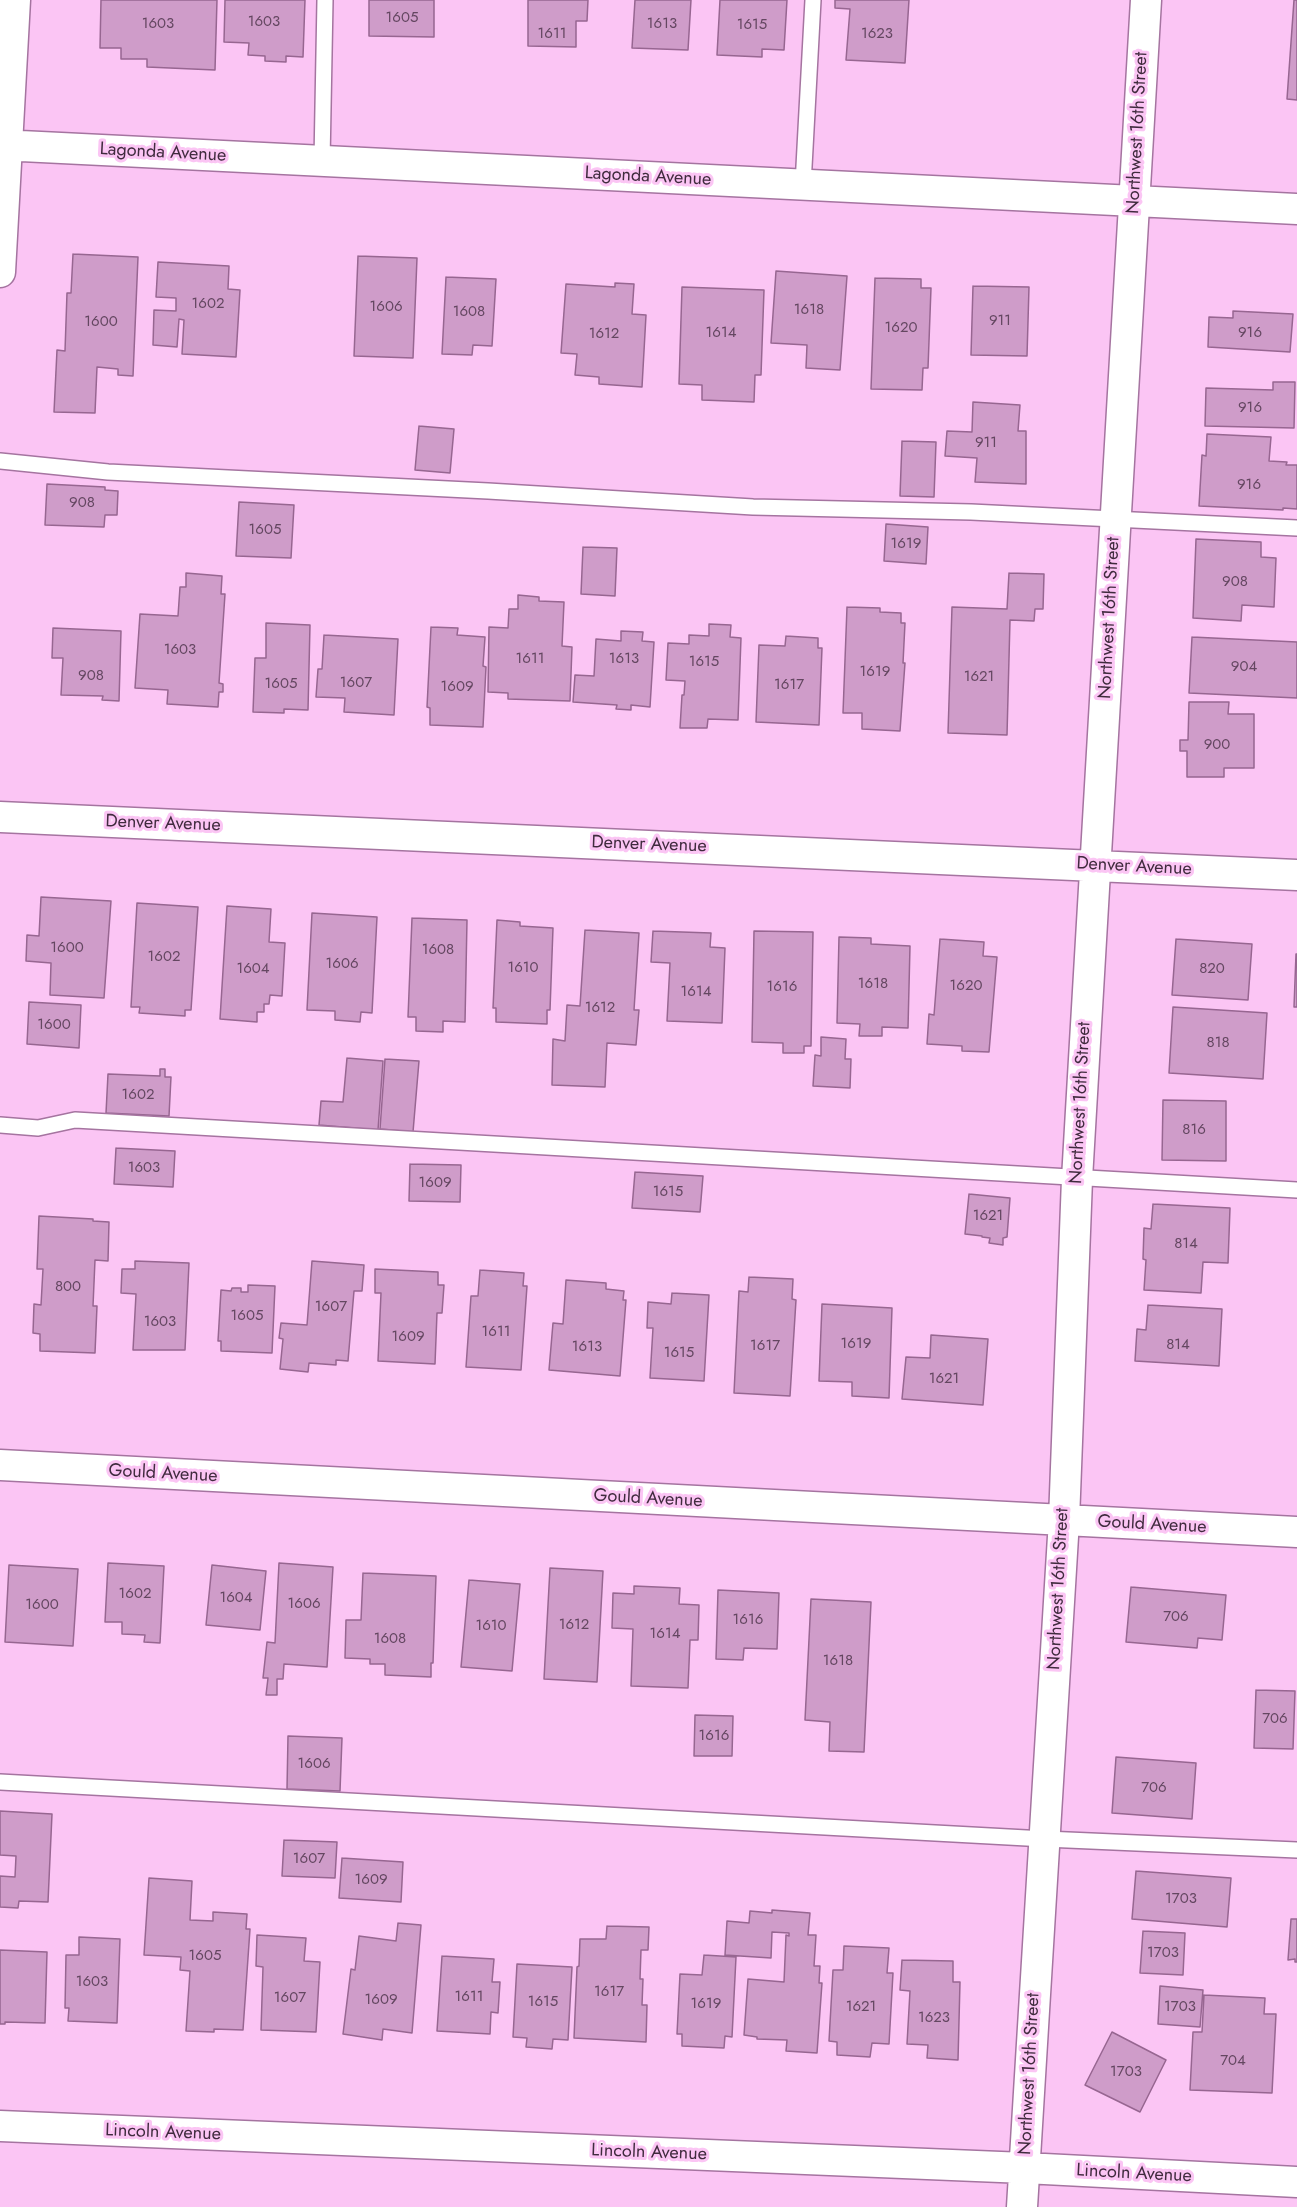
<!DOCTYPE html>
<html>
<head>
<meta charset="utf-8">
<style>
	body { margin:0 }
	canvas { display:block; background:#fbc5f4 }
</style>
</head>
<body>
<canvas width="1297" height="2207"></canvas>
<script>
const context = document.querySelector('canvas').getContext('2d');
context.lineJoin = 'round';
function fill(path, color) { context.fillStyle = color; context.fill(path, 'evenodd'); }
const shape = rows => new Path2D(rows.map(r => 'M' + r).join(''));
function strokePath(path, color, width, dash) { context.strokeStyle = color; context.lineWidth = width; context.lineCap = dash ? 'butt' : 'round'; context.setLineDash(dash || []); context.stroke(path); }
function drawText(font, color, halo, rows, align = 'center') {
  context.font = font + ' Jost,sans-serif'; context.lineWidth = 6; context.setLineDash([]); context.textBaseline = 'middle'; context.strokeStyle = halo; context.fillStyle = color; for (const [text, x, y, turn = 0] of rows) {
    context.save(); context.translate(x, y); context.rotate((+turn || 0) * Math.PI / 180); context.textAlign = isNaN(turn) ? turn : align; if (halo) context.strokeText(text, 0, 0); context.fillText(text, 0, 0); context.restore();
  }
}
const building = shape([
	[101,0,217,0,215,70,147,67,147,59,121,59,121,48,100,48,101,0],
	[225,0,305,0,303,57,286,56,286,62,265,61,265,56,248,55,249,43,224,42,225,0],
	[369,0,434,0,434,37,369,36,369,0],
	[528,0,588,0,587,21,576,21,576,47,528,46,528,0],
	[635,0,691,0,688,50,632,48,635,0],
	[720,0,787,0,784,50,762,49,762,57,717,55,720,0],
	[835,0,909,0,905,63,846,60,850,9,835,8,835,0],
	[1294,0,1297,0,1297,100,1287,99,1294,0],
	[73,254,138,257,133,376,118,375,118,369,97,367,95,413,54,412,57,350,65,351,67,293,71,293,73,254],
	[358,256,417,258,413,358,354,356,358,256],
	[158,262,229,266,228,289,240,290,236,357,182,354,184,320,179,319,177,347,153,345,154,310,176,311,176,298,156,297,158,262],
	[776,271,847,276,840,370,806,368,807,345,771,343,776,271],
	[446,277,496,279,492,346,473,345,472,355,442,354,446,277],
	[875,278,921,279,921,288,931,288,928,368,923,368,922,390,871,389,875,278],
	[615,283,634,284,632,314,646,315,642,387,599,384,599,377,575,375,577,354,561,353,566,284,615,287,615,283],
	[973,286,1029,287,1027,356,971,355,973,286],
	[682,287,764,290,761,375,755,375,754,402,702,400,702,385,679,384,682,287],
	[1233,311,1293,314,1290,352,1208,347,1209,317,1233,318,1233,311],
	[1273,382,1295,382,1294,428,1205,426,1206,388,1273,390,1273,382],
	[973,402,1020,405,1018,431,1026,431,1026,484,975,482,977,458,945,456,947,431,972,432,973,402],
	[419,426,454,429,450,473,415,470,419,426],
	[1207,434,1271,437,1269,461,1287,462,1286,465,1297,465,1297,509,1283,508,1283,510,1199,506,1202,455,1206,456,1207,434],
	[902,441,936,442,934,497,900,496,902,441],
	[47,484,105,487,105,490,118,491,117,515,105,515,104,527,45,525,47,484],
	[239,502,294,505,291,558,236,556,239,502],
	[886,524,928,527,926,564,884,561,886,524],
	[1196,539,1261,542,1261,557,1276,558,1274,607,1242,605,1241,621,1193,618,1196,539],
	[583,547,617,548,615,596,581,594,583,547],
	[186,573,222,576,221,594,225,594,219,683,223,684,223,692,219,692,218,707,167,704,168,690,135,688,140,614,178,616,180,587,186,587,186,573],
	[1009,573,1044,574,1043,609,1035,609,1034,621,1010,620,1007,735,948,733,952,607,1007,609,1009,573],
	[518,595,539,597,539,601,564,602,562,646,572,647,570,701,508,699,508,693,488,692,489,627,508,628,509,609,518,609,518,595],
	[847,607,880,608,880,612,901,613,901,623,905,623,903,663,905,663,900,731,862,729,862,713,843,713,847,607],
	[266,623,310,625,308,710,284,709,284,713,253,712,255,658,266,658,266,623],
	[709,624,731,625,730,637,741,638,738,720,708,719,707,728,680,728,682,695,684,695,685,681,666,680,668,643,689,644,689,635,709,636,709,624],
	[431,627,458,628,457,635,485,637,483,666,486,667,483,727,430,725,430,708,427,707,431,627],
	[53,628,121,631,119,701,102,700,103,696,61,695,63,658,52,658,53,628],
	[621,631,643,632,642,641,654,642,650,707,631,705,631,710,616,709,617,705,573,702,575,675,594,676,596,639,621,641,621,631],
	[324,635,398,639,394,715,344,712,345,698,316,697,318,669,322,669,324,635],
	[786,636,818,638,818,648,822,648,819,725,756,722,759,645,785,646,786,636],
	[1192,637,1297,642,1297,698,1189,693,1192,637],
	[1189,702,1229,702,1228,714,1254,714,1254,768,1224,768,1224,777,1187,777,1187,751,1180,751,1180,740,1188,740,1189,702],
	[41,897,111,901,104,998,50,995,51,963,26,961,27,935,39,936,41,897],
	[137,903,198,907,191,1010,185,1010,185,1016,139,1013,140,1007,131,1007,137,903],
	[227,906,271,909,269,942,285,943,282,996,270,995,269,1004,264,1004,264,1012,257,1012,257,1022,220,1019,227,906],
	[312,913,377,917,372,1013,361,1012,360,1022,335,1020,335,1011,307,1010,312,913],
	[412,918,467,920,465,1022,443,1021,443,1032,416,1031,416,1017,408,1017,412,918],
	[497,920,520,922,520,926,553,928,550,1010,547,1010,547,1024,496,1022,496,1008,493,1008,497,920],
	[585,930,639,933,634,1010,639,1010,636,1045,607,1043,605,1087,552,1085,553,1039,565,1041,567,1005,580,1006,585,930],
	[653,931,711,933,710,947,725,948,722,1023,667,1021,670,963,651,962,653,931],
	[754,931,813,932,811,1046,804,1046,804,1053,783,1053,783,1043,752,1042,754,931],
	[839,937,871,938,871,944,910,946,908,1028,882,1027,882,1036,859,1036,860,1024,837,1023,839,937],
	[940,939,984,942,983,956,997,957,989,1052,962,1051,962,1046,927,1044,929,1014,934,1015,940,939],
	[1176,939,1252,944,1248,1000,1172,995,1176,939],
	[1296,954,1297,954,1297,1007,1294,1007,1296,954],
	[29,1002,81,1005,79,1048,27,1044,29,1002],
	[1173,1007,1267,1013,1263,1079,1169,1073,1173,1007],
	[821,1037,846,1039,845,1059,851,1059,850,1088,813,1086,815,1055,821,1056,821,1037],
	[347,1058,383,1061,378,1130,319,1125,321,1101,343,1102,347,1058],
	[385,1059,419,1061,413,1132,380,1129,385,1059],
	[160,1069,165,1069,165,1077,171,1077,169,1116,106,1113,108,1074,160,1076,160,1069],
	[1163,1100,1226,1101,1226,1161,1162,1160,1163,1100],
	[116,1148,175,1151,173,1187,114,1184,116,1148],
	[410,1164,461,1165,460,1202,409,1201,410,1164],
	[635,1172,703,1176,700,1212,632,1208,635,1172],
	[969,1194,1010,1198,1007,1237,1003,1238,1003,1245,989,1243,990,1238,982,1237,982,1236,965,1234,969,1194],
	[1153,1204,1230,1208,1228,1263,1203,1262,1201,1293,1144,1290,1146,1260,1143,1259,1144,1228,1151,1229,1153,1204],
	[39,1216,93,1219,93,1221,109,1222,108,1261,95,1260,93,1306,97,1306,95,1353,40,1351,40,1334,33,1333,34,1304,41,1305,43,1269,37,1269,39,1216],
	[135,1261,189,1263,185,1350,133,1350,136,1294,121,1293,122,1269,135,1269,135,1261],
	[312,1261,364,1265,362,1291,354,1291,348,1361,336,1360,336,1365,309,1363,308,1372,280,1369,283,1339,279,1338,281,1323,307,1325,312,1261],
	[375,1269,438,1272,438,1285,444,1285,442,1313,437,1313,435,1364,378,1361,381,1293,375,1293,375,1269],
	[480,1270,524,1273,523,1286,527,1286,521,1370,466,1367,471,1296,478,1296,480,1270],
	[749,1277,793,1279,792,1299,796,1300,790,1396,734,1393,739,1291,748,1292,749,1277],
	[566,1280,606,1283,606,1289,624,1291,623,1300,626,1300,620,1376,549,1370,553,1323,563,1324,566,1280],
	[248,1285,275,1286,272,1353,221,1351,221,1341,218,1341,221,1290,231,1291,232,1288,241,1288,241,1292,248,1292,248,1285],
	[672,1293,709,1295,704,1381,650,1378,653,1328,647,1328,648,1302,671,1304,672,1293],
	[822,1304,892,1308,889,1398,852,1396,852,1382,819,1381,822,1304],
	[1148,1305,1222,1309,1219,1366,1135,1361,1137,1329,1146,1330,1148,1305],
	[931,1335,988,1339,983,1405,902,1399,906,1357,930,1358,931,1335],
	[108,1563,164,1566,160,1643,144,1642,145,1635,122,1634,122,1622,105,1622,108,1563],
	[279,1563,333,1567,327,1667,284,1664,283,1679,277,1679,277,1695,266,1695,268,1678,263,1678,267,1642,275,1643,279,1563],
	[9,1565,78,1569,73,1646,5,1642,9,1565],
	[212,1565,266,1571,260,1630,206,1625,212,1565],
	[550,1568,603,1571,597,1682,544,1679,550,1568],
	[363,1573,436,1576,433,1663,431,1663,431,1677,385,1675,385,1664,370,1664,370,1659,345,1658,346,1620,361,1620,363,1573],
	[469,1580,520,1584,512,1671,461,1667,469,1580],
	[634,1586,680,1588,679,1604,699,1605,698,1640,690,1640,688,1688,631,1686,633,1629,612,1628,613,1593,634,1594,634,1586],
	[1131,1587,1226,1595,1222,1640,1198,1638,1197,1648,1126,1642,1131,1587],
	[718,1590,779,1593,777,1649,744,1648,743,1660,716,1659,718,1590],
	[811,1599,871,1602,864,1752,829,1751,830,1722,805,1720,811,1599],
	[1256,1690,1295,1691,1293,1749,1254,1748,1256,1690],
	[695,1715,733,1716,732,1756,694,1756,695,1715],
	[288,1736,342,1738,340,1791,287,1789,288,1736],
	[1116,1757,1196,1763,1192,1819,1112,1813,1116,1757],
	[0,1811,52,1814,48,1902,19,1901,18,1908,0,1907,0,1876,15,1877,16,1856,0,1855,0,1811],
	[284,1840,337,1842,335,1878,282,1876,284,1840],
	[342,1858,403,1862,401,1902,339,1898,342,1858],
	[1136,1871,1231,1878,1227,1927,1132,1919,1136,1871],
	[149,1878,192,1881,190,1920,213,1921,213,1912,247,1914,246,1929,250,1929,243,2030,214,2029,214,2032,186,2031,190,1971,180,1970,181,1957,144,1955,149,1878],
	[772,1910,810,1913,808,1935,816,1935,814,1966,820,1966,819,1983,822,1983,817,2053,786,2051,787,2040,757,2039,757,2037,744,2035,748,1979,784,1982,786,1935,789,1936,789,1933,772,1932,771,1958,725,1955,727,1921,749,1923,750,1911,772,1913,772,1910],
	[1291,1919,1297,1919,1297,1962,1295,1962,1295,1959,1288,1960,1291,1919],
	[398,1923,421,1925,412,2033,383,2029,382,2040,343,2034,351,1969,355,1970,359,1936,396,1941,398,1923],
	[607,1926,649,1927,648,1950,641,1950,640,1979,643,1979,642,2005,647,2005,646,2042,574,2038,577,1967,579,1966,580,1939,606,1939,607,1926],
	[1143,1931,1185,1933,1183,1975,1140,1973,1143,1931],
	[257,1935,306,1938,304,1961,320,1962,316,2032,261,2030,263,1967,256,1966,257,1935],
	[79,1937,120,1939,117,2023,68,2021,69,2008,65,2008,66,1955,79,1955,79,1937],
	[844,1946,889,1948,887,1973,893,1973,889,2044,872,2043,870,2057,837,2055,837,2042,829,2041,833,1970,843,1970,844,1946],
	[0,1950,47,1952,45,2023,5,2022,5,2024,0,2024,0,1950],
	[704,1955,736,1957,732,2037,725,2036,724,2048,682,2046,682,2034,677,2034,680,1974,702,1975,704,1955],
	[442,1956,494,1959,492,1982,500,1982,498,2013,491,2012,490,2034,437,2031,442,1956],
	[902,1960,953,1961,953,1982,960,1982,958,2060,927,2058,928,2045,907,2044,910,1991,900,1990,902,1960],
	[517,1964,572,1967,568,2040,553,2039,552,2049,526,2047,527,2038,513,2037,517,1964],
	[1160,1986,1203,1990,1200,2027,1158,2024,1160,1986],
	[1204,1995,1265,1998,1264,2014,1276,2014,1272,2093,1190,2090,1193,2032,1202,2032,1204,1995],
	[1112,2032,1166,2060,1140,2112,1085,2085,1112,2032]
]);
fill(building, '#cf9cc9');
strokePath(building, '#976691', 1.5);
const service = shape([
	[322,161,325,0],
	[803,185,813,0],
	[0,461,108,472,488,491,753,507,971,512,1297,528],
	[0,1125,38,1128,75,1120,1297,1190],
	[0,1782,1045,1839,1297,1850]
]);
const minor = shape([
	[0,145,1297,209],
	[0,272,15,0],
	[0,817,1297,875],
	[0,1465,1297,1532],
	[0,2126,1025,2168,1297,2182],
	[1022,2207,1064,1520,1077,1179,1146,0]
]);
strokePath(service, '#a574a0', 18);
strokePath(minor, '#a574a0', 33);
strokePath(service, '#fff', 15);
strokePath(minor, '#fff', 30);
drawText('15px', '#644761', null, [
	["1605",402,18],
	["1603",264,22],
	["1603",158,24],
	["1613",662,24],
	["1615",752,25],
	["1611",552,34],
	["1623",877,34],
	["1602",208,304],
	["1606",386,307],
	["1618",809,310],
	["1608",469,312],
	["911",1000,321],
	["1600",101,322],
	["1620",901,328],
	["1614",721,333],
	["916",1250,333],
	["1612",604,334],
	["916",1250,408],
	["911",986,443],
	["916",1249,485],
	["908",82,503],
	["1605",265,530],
	["1619",906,544],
	["908",1235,582],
	["1603",180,650],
	["1611",530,659],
	["1613",624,659],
	["1615",704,662],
	["904",1244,667],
	["1619",875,672],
	["908",91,676],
	["1621",979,677],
	["1607",356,683],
	["1605",281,684],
	["1617",789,685],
	["1609",457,687],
	["900",1217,745],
	["1600",67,948],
	["1608",438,950],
	["1602",164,957],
	["1606",342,964],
	["1610",523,968],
	["1604",253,969],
	["820",1212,969],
	["1618",873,984],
	["1620",966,986],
	["1616",782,987],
	["1614",696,992],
	["1612",600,1008],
	["1600",54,1025],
	["818",1218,1043],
	["1602",138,1095],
	["816",1194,1130],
	["1603",144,1168],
	["1609",435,1183],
	["1615",668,1192],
	["1621",988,1216],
	["814",1186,1244],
	["800",68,1287],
	["1607",331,1307],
	["1605",247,1316],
	["1603",160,1322],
	["1611",496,1332],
	["1609",408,1337],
	["1619",856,1344],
	["814",1178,1345],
	["1617",765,1346],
	["1613",587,1347],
	["1615",679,1353],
	["1621",944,1379],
	["1602",135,1594],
	["1604",236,1598],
	["1606",304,1604],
	["1600",42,1605],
	["706",1176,1617],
	["1616",748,1620],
	["1612",574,1625],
	["1610",491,1626],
	["1614",665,1634],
	["1608",390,1639],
	["1618",838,1661],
	["706",1275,1719],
	["1616",714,1736],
	["1606",314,1764],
	["706",1154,1788],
	["1607",309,1859],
	["1609",371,1880],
	["1703",1181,1899],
	["1703",1163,1953],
	["1605",205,1956],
	["1603",92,1982],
	["1617",609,1992],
	["1611",469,1997],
	["1607",290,1998],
	["1609",381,2000],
	["1615",543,2002],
	["1619",706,2004],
	["1621",861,2007],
	["1703",1180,2007],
	["1623",934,2018],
	["704",1233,2061],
	["1703",1126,2072]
]);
drawText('18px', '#402b3e', '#fbc5f4', [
	["Northwest 16th Street",1138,133,-87],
	["Lagonda Avenue",163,153,3],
	["Lagonda Avenue",648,177,3],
	["Northwest 16th Street",1110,618,-87],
	["Denver Avenue",163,824,2],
	["Denver Avenue",649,845,2],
	["Denver Avenue",1134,867,3],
	["Northwest 16th Street",1081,1103,-87],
	["Gould Avenue",163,1474,3],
	["Gould Avenue",648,1499,3],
	["Gould Avenue",1152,1525,3],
	["Northwest 16th Street",1059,1589,-87],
	["Northwest 16th Street",1030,2074,-87],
	["Lincoln Avenue",163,2133,2],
	["Lincoln Avenue",649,2153,2],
	["Lincoln Avenue",1134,2174,3]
]);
</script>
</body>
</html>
